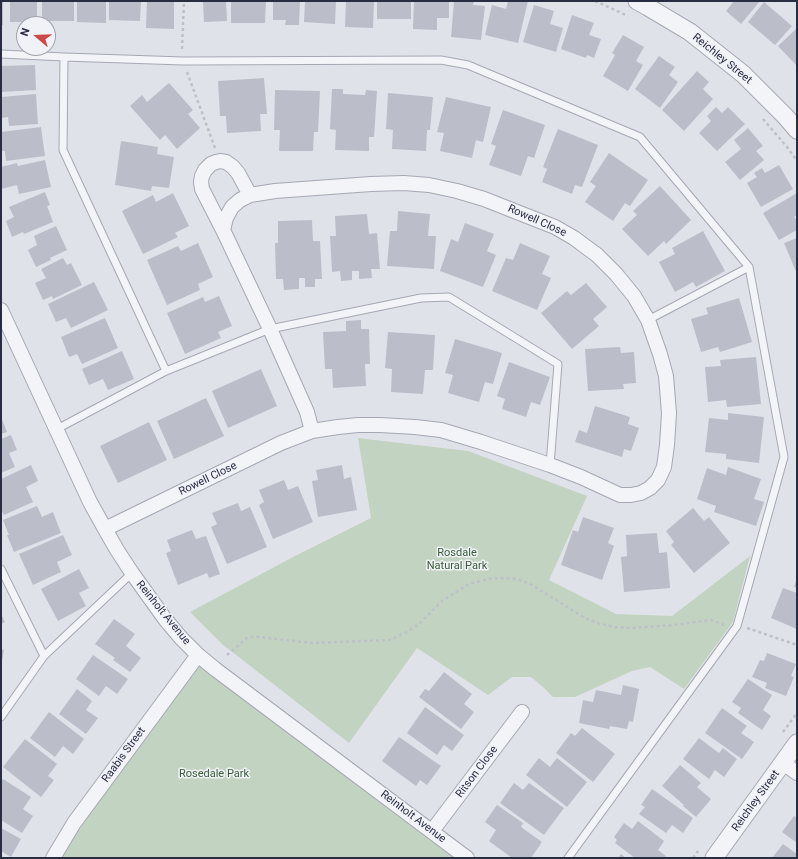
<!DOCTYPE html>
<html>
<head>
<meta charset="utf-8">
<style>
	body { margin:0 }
	#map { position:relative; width:798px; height:859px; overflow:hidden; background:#e0e2e9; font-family:Roboto,sans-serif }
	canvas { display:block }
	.frame { position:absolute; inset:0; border:2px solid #292d41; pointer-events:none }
	.north { position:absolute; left:16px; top:16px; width:40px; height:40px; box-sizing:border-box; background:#f0f2f7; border:1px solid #a0a3ae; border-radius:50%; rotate:289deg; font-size:11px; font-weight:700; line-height:16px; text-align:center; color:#292d41 }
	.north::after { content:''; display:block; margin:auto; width:14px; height:18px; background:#ce4945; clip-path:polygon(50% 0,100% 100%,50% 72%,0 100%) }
</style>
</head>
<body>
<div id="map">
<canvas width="798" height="859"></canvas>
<div class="frame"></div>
<div class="north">N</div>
</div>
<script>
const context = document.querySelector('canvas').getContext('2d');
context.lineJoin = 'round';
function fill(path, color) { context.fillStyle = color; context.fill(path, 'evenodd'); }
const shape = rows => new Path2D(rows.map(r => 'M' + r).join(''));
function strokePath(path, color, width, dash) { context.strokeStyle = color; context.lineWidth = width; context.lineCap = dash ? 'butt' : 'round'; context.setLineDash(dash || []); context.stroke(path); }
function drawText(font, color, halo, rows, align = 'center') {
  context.font = font + ' Roboto,sans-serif'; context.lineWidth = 3; context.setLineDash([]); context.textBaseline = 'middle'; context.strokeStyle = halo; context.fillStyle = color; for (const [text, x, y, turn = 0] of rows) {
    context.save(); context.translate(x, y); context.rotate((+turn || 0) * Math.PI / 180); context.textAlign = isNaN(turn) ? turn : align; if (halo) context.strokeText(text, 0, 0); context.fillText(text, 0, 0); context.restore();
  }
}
fill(shape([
	[358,438,468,451,587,496,549,580,616,614,672,616,750,556,733,622,684,689,650,667,632,671,575,697,553,697,543,687,531,677,512,677,488,695,417,648,349,743,222,644,190,612,295,556,371,518],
	[198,655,467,858,53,858]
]), '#c3d3c1');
fill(shape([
	[1,1,3,1,3,25,1,25],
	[10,1,37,1,37,22,10,22],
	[42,1,74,1,74,21,42,21],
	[77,1,106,1,106,23,77,22],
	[109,1,141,1,140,21,109,20],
	[147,1,174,1,174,29,146,28],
	[203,1,226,1,227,21,204,22],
	[231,1,266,1,265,23,231,23],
	[273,1,300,1,299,25,285,25,286,20,273,20],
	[305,1,336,1,335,24,304,22],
	[346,1,374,1,373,28,345,27],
	[377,1,411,1,411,19,377,19],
	[414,1,449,1,449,18,437,18,437,30,413,29],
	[454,1,474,1,473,5,485,6,481,40,451,37],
	[508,1,528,1,518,43,485,35,492,5,506,9],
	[734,1,760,1,741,24,726,11],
	[764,2,792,26,775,45,748,22],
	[534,5,554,11,550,24,563,28,556,52,523,42],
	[572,15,594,23,589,35,601,39,594,58,587,55,586,58,561,49],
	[797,28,797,66,778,46],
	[623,35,644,47,636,61,643,65,628,91,603,76,615,55,612,53],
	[659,56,675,67,669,75,678,82,660,108,635,89],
	[35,65,36,90,1,92,1,66],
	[697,71,709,82,703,89,713,99,684,131,662,110],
	[264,78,267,114,260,114,261,131,227,133,226,116,220,116,218,81],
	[169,83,193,110,188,114,200,128,177,149,165,135,160,140,130,106,142,95,147,102],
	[332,89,343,89,343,94,365,95,366,90,377,91,374,137,369,137,369,151,335,150,336,130,330,129],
	[275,90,320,91,318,132,314,132,313,151,279,151,280,130,274,130],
	[388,93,433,97,430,130,427,130,426,151,392,149,393,130,386,129],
	[36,94,38,124,9,126,8,117,1,118,1,97],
	[446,97,491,107,483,142,476,140,472,158,440,151,444,133,437,132],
	[716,107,722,113,728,107,745,124,717,151,699,133,711,121,707,116],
	[503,110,545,125,534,158,528,156,521,176,489,165,496,146,491,144],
	[41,127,45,156,6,161,5,151,1,151,1,132],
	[748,128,763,146,756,151,764,160,740,180,725,162,741,149,734,140],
	[558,129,598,145,582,187,575,185,572,194,542,182,547,169,543,167],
	[121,141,158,147,157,154,174,157,169,188,152,186,151,191,115,185],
	[609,153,648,180,630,206,625,203,613,221,585,202,596,186,590,182],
	[45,160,51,187,19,194,17,185,1,189,1,167,17,163,18,166],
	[779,165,793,189,761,207,747,183,757,177,754,173,762,168,765,173],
	[660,186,691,220,666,244,664,241,648,256,622,229,637,215,633,211],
	[45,192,50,205,47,206,53,222,24,234,23,232,12,237,6,221,14,217,9,207],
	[173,193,189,226,175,233,178,237,143,254,122,211,153,195,156,202],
	[797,193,797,215,794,217,795,219,797,218,797,230,779,240,763,213],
	[398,211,430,214,428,236,436,236,434,269,387,266,390,231,397,231],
	[367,214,369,234,377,233,380,269,371,269,372,278,359,279,359,271,352,271,352,280,341,281,340,271,332,272,330,236,336,236,335,216],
	[312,220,313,241,320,241,322,279,315,279,315,287,305,287,305,278,299,278,299,289,284,290,283,279,276,279,275,243,278,243,278,221],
	[465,223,494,234,487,251,496,255,483,287,440,271,451,239,458,242],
	[56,226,67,250,50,258,51,260,36,267,28,250,37,245,34,236],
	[703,231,725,271,696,287,693,282,675,292,659,262,675,254,672,248],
	[797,238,797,274,784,243],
	[198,243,213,277,198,284,200,290,167,305,147,260,178,246,181,251],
	[520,243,550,256,542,274,551,278,537,310,492,291,506,258,513,260],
	[63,258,67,265,71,263,82,285,53,299,52,296,43,300,35,283,46,278,41,269],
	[94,282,108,310,71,328,66,318,56,322,48,304],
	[586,283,607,307,593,319,599,326,572,349,541,313,567,291,571,295],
	[219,296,232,326,218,332,221,338,185,354,167,313,203,297,205,302],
	[739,298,752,342,720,352,718,347,701,352,691,319,708,314,706,308],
	[105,318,118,348,82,364,77,354,69,357,61,337],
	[361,320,361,329,369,329,370,364,365,364,366,386,333,388,332,369,325,369,323,332,346,331,346,321],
	[388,332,435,335,433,370,425,370,423,394,391,392,392,369,385,368],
	[455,339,502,353,493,384,485,382,479,402,448,393,453,375,445,373],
	[620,347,621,353,634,352,636,383,623,384,624,389,588,391,585,349],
	[122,351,134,379,108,390,103,379,89,385,82,369],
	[756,357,761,404,727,407,726,400,708,402,705,367,721,366,720,360],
	[509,362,550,377,540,405,531,402,526,417,502,409,505,399,497,396],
	[261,369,277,406,228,428,212,391],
	[206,398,224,436,174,459,157,421],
	[595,406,630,417,628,424,639,428,631,451,624,449,622,457,575,442,579,430,587,433],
	[728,413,764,417,759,463,726,459,726,454,705,452,709,418,728,420],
	[1,417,7,432,1,434],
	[149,422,167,460,118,483,100,446],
	[11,435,17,450,9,453,15,467,1,473,1,439],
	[31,465,38,481,26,487,33,502,4,515,1,510,1,479],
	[342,465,344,479,351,477,357,510,318,517,312,481,318,480,316,470],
	[728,467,761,479,754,499,764,502,756,526,714,512,716,506,697,499,707,468,726,475],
	[284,480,288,490,298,486,313,522,273,539,259,505,264,502,259,490],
	[238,503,241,511,250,507,267,547,227,564,211,527,217,524,212,513],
	[37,506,42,517,53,512,61,533,14,552,7,535,9,535,3,520],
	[693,508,704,521,709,517,730,543,694,573,671,545,674,542,666,531],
	[583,517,614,528,608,543,614,546,602,580,561,565,573,530,578,532],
	[192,530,196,539,206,536,220,574,209,578,207,573,178,585,166,553,171,551,167,540],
	[657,533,659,553,667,552,670,588,624,592,621,557,627,556,626,535],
	[63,535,72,555,57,562,61,572,33,585,19,554],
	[79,569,89,588,79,593,86,606,58,621,41,589],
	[797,578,797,588,794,587],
	[783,588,797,593,797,629,771,618],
	[1,614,5,622,1,624],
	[114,619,135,634,126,646,141,658,130,672,113,660,115,658,95,644],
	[1,649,4,650,2,660,1,660],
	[767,653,796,664,791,676,794,677,786,696,765,688,767,683,752,677,760,660,764,661],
	[93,655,128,679,117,694,106,686,99,696,76,679],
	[444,672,472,694,464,704,474,712,461,729,419,697,425,689,429,691],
	[748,679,772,695,763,710,771,716,762,730,738,713,741,708,732,702],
	[623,685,639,689,633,722,629,721,627,729,610,726,609,729,579,723,583,700,593,702,596,690,621,695],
	[77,689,92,701,86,710,98,718,86,734,59,714],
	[425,707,464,735,452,751,444,745,437,755,407,733],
	[722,708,747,726,741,733,754,742,742,759,705,733],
	[49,712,84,739,73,754,63,746,55,757,30,738],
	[582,728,615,754,593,782,556,753,571,733,575,736],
	[399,737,441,766,427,785,420,780,416,786,382,761],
	[699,738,719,753,723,748,737,759,724,777,715,770,709,779,683,759],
	[25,739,57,764,48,776,54,780,41,797,3,767],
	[539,758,550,767,557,758,587,782,567,807,526,775],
	[680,765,701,783,697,787,711,799,696,817,683,806,684,805,662,786],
	[3,779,31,797,23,809,33,816,22,833,1,820,1,782],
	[514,783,523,790,529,783,564,808,544,835,500,803],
	[652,789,693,818,683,833,672,825,666,833,639,814,645,807,641,805],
	[497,805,523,823,521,827,542,842,531,858,512,858,489,841,496,830,485,822],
	[794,816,797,818,797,843,782,832],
	[638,821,664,841,658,850,666,856,664,858,635,858,615,843,617,840,614,837,624,823,632,829],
	[1,828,21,839,11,857,1,851],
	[783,844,797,854,797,858,772,858],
	[621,854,626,858,618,858]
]), '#bbbdc9');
const service = shape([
	[1,54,64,57,183,61,441,60,468,65,640,137,749,267,784,457,737,626,568,858],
	[64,57,63,150,166,371],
	[648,320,749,267],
	[57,429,166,371,270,329,421,298,449,297,558,364,550,465],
	[1,569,44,656],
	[1,717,44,656,132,573]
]);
const minor = shape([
	[250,195,238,173,233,167,226,162,220,161,216,162,211,164,205,170,202,176,201,182,202,189,223,230,270,329,307,412,312,431],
	[1,310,90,502,105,529,117,550,132,573,165,619,181,638,198,655,215,669,467,858],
	[105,529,281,443,312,431,338,427,358,425,380,425,415,427,441,430,481,442,550,465,581,477,620,495,631,495,641,493,650,488,658,480,664,467,667,445,669,413,666,376,660,354,648,320,634,296,616,274,597,255,574,238,555,227,484,199,457,191,429,185,404,183,371,184,275,191,250,195,240,200,232,207,226,218,223,230],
	[783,763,797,773],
	[432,831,522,712],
	[53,858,74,823,198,655]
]);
const tertiary = shape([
	[637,1,648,7,690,32,743,74,786,117,797,130],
	[714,858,797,743]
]);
strokePath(service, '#a5a8b3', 9);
strokePath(minor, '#a5a8b3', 16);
strokePath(tertiary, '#a5a8b3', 19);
strokePath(shape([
	[595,1,628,16],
	[182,49,184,1],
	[187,72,215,148],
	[763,119,787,147,797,161],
	[747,628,797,645],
	[227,655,248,637,259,637,312,643,389,640,405,633,419,624,442,601,469,584,488,579,501,578,516,579,530,584,585,618,600,624,615,627,633,628,674,625,711,620,724,625],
	[783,732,797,713],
	[693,858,698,851]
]), '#bec0c8', 2.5, [3, 3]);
strokePath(service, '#f3f4f8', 7);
strokePath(minor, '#f3f4f8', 14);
strokePath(tertiary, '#f3f4f8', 17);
drawText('11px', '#292d41', '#f0f2f7', [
	["Reichley Street",722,59,39],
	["Rowell Close",537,221,24],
	["Rowell Close",208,479,-26],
	["Reinholt Avenue",163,613,51],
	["Raabis Street",124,755,-54],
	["Ritson Close",477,772,-53],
	["Reichley Street",756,801,-54],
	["Reinholt Avenue",413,817,37]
]);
drawText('11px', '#375d36', '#f0f2f7', [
	["Rosdale",457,553],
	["Natural Park",457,566],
	["Rosedale Park",214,774]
]);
</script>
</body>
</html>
